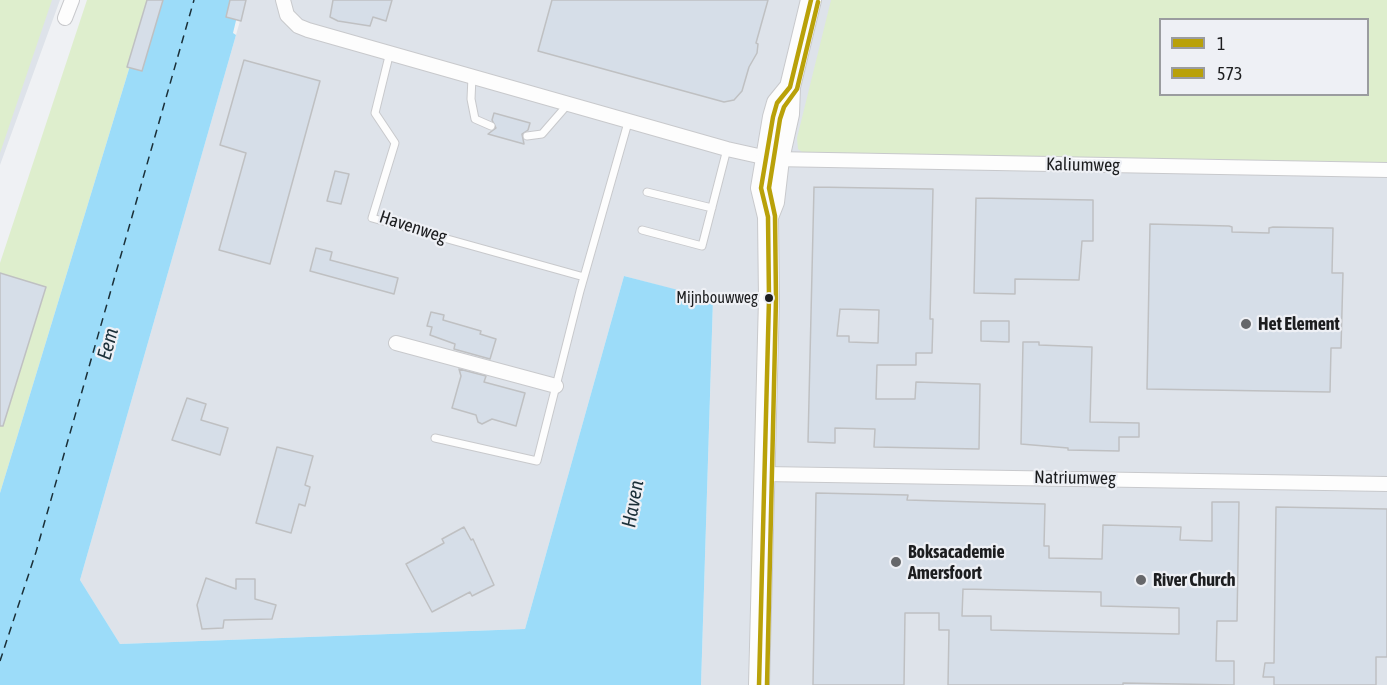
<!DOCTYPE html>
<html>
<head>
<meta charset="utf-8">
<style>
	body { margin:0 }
	#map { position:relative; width:1387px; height:685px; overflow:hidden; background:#eff1f4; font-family:"Asap Condensed",sans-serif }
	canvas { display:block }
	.legend { position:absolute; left:1159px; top:18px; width:210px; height:78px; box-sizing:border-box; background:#eef0f5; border:2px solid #9a9c9f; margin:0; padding:8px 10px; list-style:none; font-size:18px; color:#1c1d1f }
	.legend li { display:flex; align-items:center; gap:12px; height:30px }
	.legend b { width:30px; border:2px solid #9a9c9f }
</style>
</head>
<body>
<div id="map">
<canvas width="1387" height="685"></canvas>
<ul class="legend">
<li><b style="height:8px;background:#b9a109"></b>1</li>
<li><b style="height:8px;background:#b9a109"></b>573</li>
</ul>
</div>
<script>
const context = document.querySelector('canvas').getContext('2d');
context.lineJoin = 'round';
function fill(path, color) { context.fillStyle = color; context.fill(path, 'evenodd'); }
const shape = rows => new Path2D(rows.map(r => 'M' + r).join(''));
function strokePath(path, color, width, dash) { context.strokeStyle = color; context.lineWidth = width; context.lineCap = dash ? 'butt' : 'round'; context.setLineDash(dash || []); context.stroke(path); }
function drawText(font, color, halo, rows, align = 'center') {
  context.font = font + ' "Asap Condensed",sans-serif'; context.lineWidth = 4.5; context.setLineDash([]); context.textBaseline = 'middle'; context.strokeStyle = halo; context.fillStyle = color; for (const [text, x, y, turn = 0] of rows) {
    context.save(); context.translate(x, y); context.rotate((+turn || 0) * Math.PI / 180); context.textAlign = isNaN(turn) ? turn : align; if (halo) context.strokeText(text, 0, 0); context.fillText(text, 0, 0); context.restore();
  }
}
fill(shape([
	[0,0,60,0,0,165],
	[246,0,1387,0,1387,685,701,685,713,300,624,276,525,629,120,644,80,580],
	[1160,20,1368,20,1368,94,1160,94]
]), '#dee3ea');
fill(shape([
	[0,0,52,0,0,153],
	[87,0,150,0,0,493,0,263],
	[831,0,1387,0,1387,164,806,155,798,149,797,138],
	[1160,20,1368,20,1368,94,1160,94]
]), '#deeecd');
fill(shape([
	[150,0,241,0,233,33,236,35,80,580,120,644,525,629,624,276,713,299,701,685,0,685,0,493]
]), '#9cdcf9');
strokePath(shape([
	[0,661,36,552,194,0]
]), '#1b3039', 1.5, [8, 6]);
const building = shape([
	[147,0,163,0,142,71,127,67,147,0],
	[230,0,246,0,241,21,226,17,230,0],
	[333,0,392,0,386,21,373,17,370,26,338,21,330,17,333,0],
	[552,0,768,0,756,43,758,44,757,53,749,67,742,91,734,100,724,102,538,51,552,0],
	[244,60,320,81,270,264,219,250,246,153,220,145,244,60],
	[494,113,530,123,528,130,522,134,524,144,488,134,496,128,492,120,494,113],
	[335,171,349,174,341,204,327,201,335,171],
	[814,187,933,189,930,319,933,319,932,353,916,353,916,365,877,365,876,399,915,399,916,382,980,384,979,449,874,447,875,429,835,428,835,443,808,442,814,187],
	[840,309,879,310,878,343,849,342,849,336,837,336,840,309],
	[976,198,1093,200,1093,241,1082,241,1079,280,1015,279,1015,294,974,293,976,198],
	[1150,224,1229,226,1232,227,1232,232,1269,233,1269,228,1273,227,1333,228,1332,273,1343,273,1341,348,1331,348,1330,392,1147,389,1150,224],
	[316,248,332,252,330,260,398,278,394,294,310,271,316,248],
	[0,273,46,287,3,426,0,426,0,273],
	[431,312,444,315,443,320,481,331,480,334,496,339,490,359,454,349,455,344,430,335,432,327,427,326,431,312],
	[981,321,1009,321,1009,342,981,341,981,321],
	[1023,342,1039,342,1039,345,1092,347,1090,422,1139,423,1139,437,1119,437,1119,451,1068,450,1068,448,1021,444,1023,342],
	[459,369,486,376,484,382,525,393,516,426,492,419,482,424,478,422,476,415,452,408,461,376,459,369],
	[187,398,206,404,201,420,228,428,220,455,172,440,187,398],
	[277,447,313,456,305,485,310,487,305,506,299,504,291,533,256,523,277,447],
	[816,493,908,495,907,500,1045,504,1044,546,1049,546,1049,558,1102,559,1103,525,1181,527,1180,540,1212,541,1212,502,1239,502,1237,621,1217,621,1216,661,1234,661,1234,685,1123,683,1123,685,948,685,949,630,939,630,939,613,905,613,904,685,813,685,816,493],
	[963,589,1101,592,1101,606,1179,608,1179,634,991,630,991,616,962,616,963,589],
	[1276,507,1387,509,1387,657,1376,657,1376,685,1274,685,1274,677,1263,677,1265,663,1274,663,1276,507],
	[464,527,471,540,473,539,494,585,472,596,470,592,432,612,406,564,444,543,442,539,464,527],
	[206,578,236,589,236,579,255,579,255,599,276,605,272,619,224,620,223,628,202,629,197,605,206,578]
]);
fill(building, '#d6dee8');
strokePath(building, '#bfc0c2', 1.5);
const lane = shape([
	[390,52,375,113,395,143,372,218,584,277],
	[472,77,471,99,475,119,491,126],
	[527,136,542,134,569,103],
	[647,192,712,208],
	[642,230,702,246,727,149],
	[435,438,537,461,580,291,629,119]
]);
const street = shape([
	[283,0,287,15,298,26,308,30,727,149,772,159,1387,170],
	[65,18,72,0],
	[396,343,556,386],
	[764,474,1387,484]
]);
const secondary = shape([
	[768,217,774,202,779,159,789,114,790,87,811,0],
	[759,685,769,299,768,217,761,188,773,117,777,103,790,87]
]);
strokePath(lane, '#c8c9cc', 9);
strokePath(street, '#c8c9cc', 16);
strokePath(secondary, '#c8c9cc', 22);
strokePath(lane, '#fdfdfd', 7);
strokePath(street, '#fdfdfd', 14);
strokePath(secondary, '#fdfdfd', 20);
strokePath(shape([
	[759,685,769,299,768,217,761,188,773,117,777,103,790,87,811,0]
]), '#b9a109', 4.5);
strokePath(shape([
	[767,685,776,299,775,216,769,188,780,119,784,107,797,89,818,2]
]), '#b9a109', 4.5);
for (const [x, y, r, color] of [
	[769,298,5,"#1c1d1f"],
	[1246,324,6,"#66676a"],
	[896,562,6,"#66676a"],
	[1141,580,6,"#66676a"]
]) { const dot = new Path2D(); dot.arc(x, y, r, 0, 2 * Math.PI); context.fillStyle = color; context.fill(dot); strokePath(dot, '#eef0f5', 2); }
drawText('16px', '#1c1d1f', '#eef0f5', [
	["Mijnbouwweg",758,298]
], 'right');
drawText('18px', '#1c1d1f', '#eef0f5', [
	["Kaliumweg",1083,165,1],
	["Havenweg",413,227,18],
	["Natriumweg",1075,478,1]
]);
drawText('bold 18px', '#1c1d1f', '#eef0f5', [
	["Het Element",1258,324],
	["Boksacademie",908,552],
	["Amersfoort",908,573],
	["River Church",1153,580]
], 'left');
drawText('italic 20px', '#1b3039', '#eef0f5', [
	["Eem",108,344,-75],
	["Haven",633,504,-80]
]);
</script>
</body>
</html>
